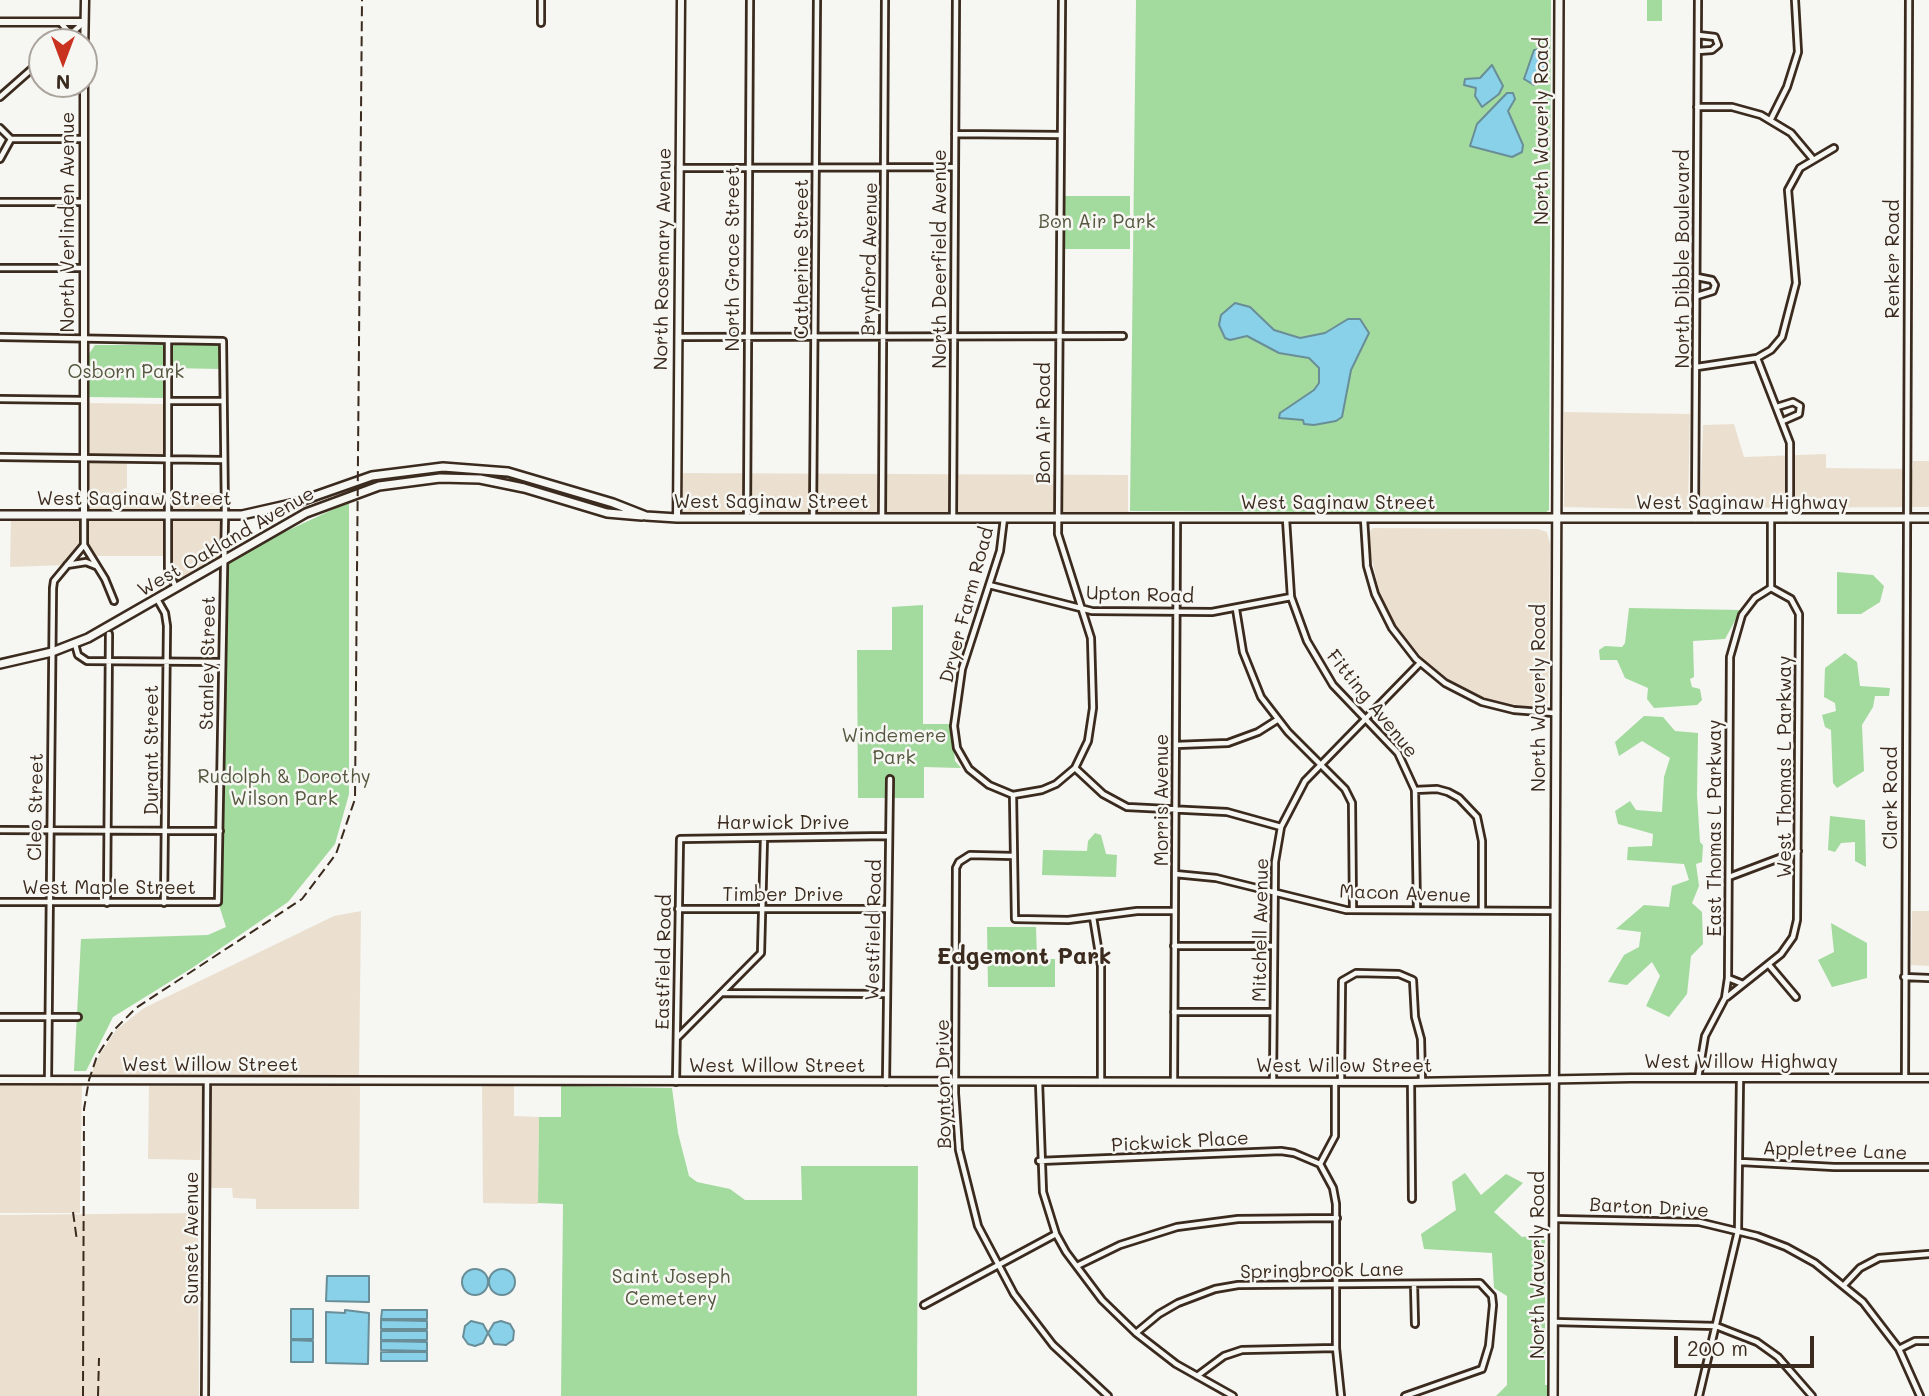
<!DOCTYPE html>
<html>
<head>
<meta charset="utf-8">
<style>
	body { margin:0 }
	#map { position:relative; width:1929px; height:1396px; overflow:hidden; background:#f6f6f2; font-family:Mali,sans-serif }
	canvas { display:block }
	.north { position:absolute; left:28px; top:28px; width:70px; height:70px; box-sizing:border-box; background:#f6f6f2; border:2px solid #aba49d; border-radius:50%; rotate:180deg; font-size:19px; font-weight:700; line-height:28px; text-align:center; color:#3b2a1e }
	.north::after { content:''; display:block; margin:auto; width:24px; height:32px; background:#c8321e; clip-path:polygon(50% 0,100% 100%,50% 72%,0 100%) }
	.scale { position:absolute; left:1674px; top:1336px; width:140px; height:32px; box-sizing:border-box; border:4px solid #3b2a1e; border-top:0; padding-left:9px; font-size:21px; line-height:24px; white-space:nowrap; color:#3b2a1e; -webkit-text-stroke:5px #f6f6f2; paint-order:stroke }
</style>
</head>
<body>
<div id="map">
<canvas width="1929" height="1396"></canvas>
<div class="north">N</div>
<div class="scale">200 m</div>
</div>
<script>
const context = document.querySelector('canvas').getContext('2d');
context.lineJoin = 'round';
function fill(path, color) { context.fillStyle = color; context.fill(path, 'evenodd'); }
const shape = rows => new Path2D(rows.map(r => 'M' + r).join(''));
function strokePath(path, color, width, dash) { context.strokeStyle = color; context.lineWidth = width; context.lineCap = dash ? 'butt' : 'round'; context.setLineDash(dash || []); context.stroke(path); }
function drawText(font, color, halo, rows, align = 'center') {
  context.font = font + ' Mali,sans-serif'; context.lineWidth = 5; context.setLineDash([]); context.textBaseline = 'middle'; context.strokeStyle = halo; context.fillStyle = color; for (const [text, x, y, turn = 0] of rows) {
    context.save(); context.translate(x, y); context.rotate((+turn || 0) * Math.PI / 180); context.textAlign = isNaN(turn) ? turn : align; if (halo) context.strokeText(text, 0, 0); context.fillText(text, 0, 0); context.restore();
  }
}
fill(shape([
	[89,403,165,404,165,456,89,455],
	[1564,412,1690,414,1688,510,1564,507],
	[1734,424,1744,457,1826,454,1826,468,1913,469,1913,461,1929,461,1929,507,1700,508,1703,425],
	[84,458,92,462,127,461,127,493,223,493,222,561,176,588,167,556,92,556,84,545,66,565,10,567,11,515,84,515],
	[677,473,1128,475,1128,512,943,512,813,518,677,518],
	[1373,528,1538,529,1547,532,1550,544,1548,706,1525,707,1485,698,1451,681,1424,660,1397,628,1380,595,1370,551,1369,532],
	[361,911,359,1076,90,1076,99,1056,116,1030,144,1008,334,916],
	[1912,911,1929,911,1929,966,1911,965],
	[0,1084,82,1084,80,1213,0,1213],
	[149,1086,203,1086,200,1160,148,1159],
	[212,1086,360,1086,359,1209,256,1209,256,1199,233,1198,232,1188,209,1188],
	[482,1086,514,1086,514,1116,539,1117,538,1204,483,1203],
	[198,1213,199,1396,0,1396,0,1215]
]), '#ebe0d0');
fill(shape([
	[1136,0,1551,0,1549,510,1545,513,1130,511],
	[1647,0,1662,0,1662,21,1647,21],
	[1063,196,1130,196,1130,249,1063,249],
	[95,345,164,345,164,398,88,397,89,354],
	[170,345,220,345,220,369,170,368],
	[349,502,349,794,335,844,288,902,192,968,113,1017,86,1071,74,1071,81,939,208,935,226,927,218,902,222,561],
	[1837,572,1873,575,1884,586,1880,602,1861,614,1837,614],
	[923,605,923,724,951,724,955,761,961,768,924,767,924,798,858,798,857,650,892,650,892,607],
	[1629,608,1741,610,1725,639,1693,641,1694,677,1690,679,1692,687,1700,689,1702,700,1697,705,1654,708,1647,699,1648,688,1625,678,1617,660,1600,660,1599,650,1605,646,1622,647,1625,643],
	[1845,653,1857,662,1860,686,1890,688,1889,696,1875,696,1873,707,1862,725,1864,771,1837,788,1833,783,1831,730,1825,727,1822,715,1836,711,1835,703,1824,697,1825,668],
	[1644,716,1663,717,1675,731,1698,733,1697,795,1700,842,1703,845,1702,862,1696,864,1699,886,1692,903,1702,912,1703,944,1691,956,1687,994,1669,1017,1646,1006,1660,976,1652,962,1627,985,1608,982,1624,955,1639,947,1641,932,1616,929,1644,905,1669,907,1672,886,1689,880,1684,864,1627,860,1628,847,1652,846,1653,834,1618,824,1615,811,1630,801,1636,810,1662,812,1664,777,1670,758,1642,741,1619,756,1615,742],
	[1830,816,1865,820,1866,867,1855,861,1855,842,1841,843,1835,852,1828,850],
	[1095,833,1101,835,1106,854,1117,855,1116,877,1042,875,1043,850,1087,851,1088,841],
	[1831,923,1867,943,1867,978,1832,987,1818,960,1834,952],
	[987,927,1036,927,1037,959,1055,959,1055,987,988,987],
	[561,1086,672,1088,678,1133,689,1176,697,1182,730,1189,745,1200,802,1200,801,1166,918,1166,917,1396,561,1396,563,1204,538,1203,539,1117,561,1117],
	[1465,1173,1481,1195,1506,1174,1523,1183,1494,1212,1522,1237,1545,1234,1545,1385,1548,1385,1548,1396,1496,1396,1507,1385,1507,1296,1494,1288,1492,1253,1424,1249,1421,1234,1456,1210,1452,1182]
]), '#a3da9e');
const water = shape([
	[1549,48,1545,82,1534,85,1524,79,1534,50,1549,48],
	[1492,65,1503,86,1499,94,1482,107,1475,96,1476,88,1464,85,1465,79,1480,78,1492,65],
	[1507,93,1513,93,1515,99,1508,111,1523,145,1522,152,1512,157,1470,146,1477,124,1507,93],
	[1235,303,1250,307,1274,330,1300,338,1325,333,1348,319,1360,319,1369,333,1351,370,1342,417,1336,421,1314,425,1304,424,1303,420,1279,418,1280,413,1314,390,1319,383,1319,368,1309,358,1279,353,1247,336,1230,340,1225,338,1219,325,1221,315,1235,303],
	'462 1282a13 13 0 1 1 26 0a13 13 0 1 1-26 0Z',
	'489 1282a13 13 0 1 1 26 0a13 13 0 1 1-26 0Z',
	[327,1276,369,1276,369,1302,326,1301,327,1276],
	[291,1309,313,1309,313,1339,291,1339,291,1309],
	[345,1310,369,1313,368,1364,326,1363,326,1312,345,1313,345,1310],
	[382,1310,427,1310,427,1319,381,1319,382,1310],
	[381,1320,427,1321,427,1329,381,1329,381,1320],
	[501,1321,510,1324,514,1331,513,1340,506,1345,494,1344,488,1333,483,1343,475,1346,468,1344,463,1337,465,1326,471,1321,483,1324,488,1333,494,1323,501,1321],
	[381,1331,427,1331,427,1340,381,1340,381,1331],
	[291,1340,313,1341,313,1362,291,1362,291,1340],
	[381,1341,427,1342,427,1351,381,1350,381,1341],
	[381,1352,427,1352,427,1361,381,1361,381,1352]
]);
fill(water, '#88d1e9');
strokePath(water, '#698e98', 2);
const minor = shape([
	[60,22,67,30,66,38],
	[541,23,541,0],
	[1698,35,1715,37,1718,45,1712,50,1698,51],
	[62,42,84,22],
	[0,97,42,60],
	[1697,107,1732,107,1761,115,1791,133,1812,158],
	[1771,119,1787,87,1798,52,1795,0],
	[0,128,11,139,83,139],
	[955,134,1061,135],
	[0,159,11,139],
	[679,168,954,167],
	[0,202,83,202],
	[0,268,84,268],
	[1697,296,1713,291,1715,285,1712,280,1697,277],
	[0,337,223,341,225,516,218,902,0,902],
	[678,337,1123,336],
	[168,341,168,568,176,588],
	[1757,358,1790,443,1790,519],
	[1697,367,1757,358,1771,350,1782,337,1796,283,1788,190,1800,168,1834,148],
	[0,399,84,400],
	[168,401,223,401],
	[1777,407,1793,402,1800,406,1799,414,1783,421],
	[0,457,223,460],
	[84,516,84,545,105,579,114,601],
	[747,518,750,0],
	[813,518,817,0],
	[882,518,885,0],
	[953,518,956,0],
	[1004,518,1000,551,962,669,954,726,957,748,969,769,989,785,1013,795,1042,790,1056,784,1075,768,1088,741,1093,708,1091,638,1058,534,1062,0],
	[1286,519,1291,597,1307,641,1333,685,1398,753,1415,790,1417,910],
	[1364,519,1367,566,1375,594,1392,628,1416,659,1445,683,1482,702,1514,710,1554,713],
	[1695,519,1698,0],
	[67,565,86,562,96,566],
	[989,585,1092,611,1212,612,1291,597],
	[1771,588,1771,519],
	[157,599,165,613,167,626,164,903],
	[1236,609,1243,652,1261,697,1288,732,1345,789,1352,803,1353,910],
	[75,644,78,655,87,661,222,662],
	[1176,745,1228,743,1258,732,1277,720],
	[1075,768,1103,794,1127,807,1227,812,1281,827],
	[1415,790,1437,789,1448,792,1459,798,1477,817,1482,841,1482,910],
	[1013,795,1015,919,1068,920,1137,911,1175,911],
	[0,830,220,831],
	[1013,856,970,855,959,862,956,868,955,1093,959,1150,978,1226,1014,1294,1053,1345,1108,1396],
	[1175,874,1216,878,1346,910,1554,911],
	[1729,877,1798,851],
	[107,903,109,634],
	[678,909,888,909],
	[1093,917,1101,966,1101,1082],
	[1174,946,1274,946],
	[1769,965,1796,997],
	[1904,977,1929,978],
	[1728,978,1743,984],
	[723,993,887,994],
	[1727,997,1781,954,1793,937,1797,920,1799,614,1791,599,1771,588],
	[1174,1012,1273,1012],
	[0,1017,78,1017],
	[678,1037,761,953,764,838],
	[1698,1078,1705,1036,1725,998,1728,978,1730,657,1742,615,1755,598,1771,588],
	[1905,1078,1909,0],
	[48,1080,53,588,54,581,84,545],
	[1174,1081,1177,519],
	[676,1082,680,839,889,836],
	[886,1082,890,779],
	[1039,1082,1043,1192,1056,1234,1066,1252,1102,1300,1136,1333,1176,1364,1233,1396],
	[1273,1082,1275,862,1281,827,1305,781,1420,663],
	[1341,1082,1342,981,1356,973,1399,974,1413,980,1415,1017,1421,1039,1422,1082],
	[1411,1082,1412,1199],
	[1039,1161,1281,1151,1294,1153,1320,1164,1333,1188,1336,1204,1336,1348,1341,1396],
	[1741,1162,1834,1167,1929,1167],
	[1320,1164,1335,1136,1335,1082],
	[1554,1219,1699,1222,1757,1236,1786,1247,1815,1263,1863,1302,1899,1349,1920,1396],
	[1077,1266,1120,1245,1177,1227,1238,1219,1337,1218],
	[1414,1284,1415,1324],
	[1845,1284,1860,1268,1879,1258,1929,1254],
	[924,1305,1056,1234],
	[1554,1322,1716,1326,1757,1342,1778,1357,1812,1396],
	[1136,1333,1159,1314,1178,1303,1215,1289,1238,1285,1480,1283,1492,1296,1493,1305,1489,1346,1482,1369,1405,1396],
	[1899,1349,1915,1341,1929,1341],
	[1197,1376,1224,1356,1242,1350,1336,1348],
	[205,1396,207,1080],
	[1699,1396,1738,1231,1740,1079]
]);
const tertiary = shape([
	[0,22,84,22],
	[84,56,85,0],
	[84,84,84,515],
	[677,518,681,0],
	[0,1080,1411,1082,1631,1078,1929,1078]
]);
const secondary = shape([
	[1553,1396,1559,0]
]);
const primary = shape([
	[0,515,242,515,295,503,372,476,443,467,508,472,613,503,646,516,677,518,1929,518],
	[0,664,52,652,88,638,306,513,379,486,440,478,480,479,524,488,607,513,642,516]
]);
strokePath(minor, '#3b2a1e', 10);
strokePath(tertiary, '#3b2a1e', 11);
strokePath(secondary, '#3b2a1e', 12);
strokePath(primary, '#3b2a1e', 12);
strokePath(minor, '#f6f6f2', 4.5);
strokePath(tertiary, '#f6f6f2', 6);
strokePath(secondary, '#f6f6f2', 7);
strokePath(primary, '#f6f6f2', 7);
strokePath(shape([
	[73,1212,77,1241],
	[83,1396,84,1109,89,1080,97,1056,113,1031,136,1008,302,899,336,854,355,799,362,0],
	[98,1396,99,1358]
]), '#3b2a1e', 2, [10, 5]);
drawText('19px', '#3b2a1e', '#f6f6f2', [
	["North Waverly Road",1542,131,-90],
	["North Verlinden Avenue",68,222,-90],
	["North Rosemary Avenue",663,259,-89],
	["North Grace Street",733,259,-90],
	["Catherine Street",802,259,-90],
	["Brynford Avenue",870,259,-89],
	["North Deerfield Avenue",940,259,-90],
	["North Dibble Boulevard",1683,259,-90],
	["Renker Road",1893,259,-90],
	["Bon Air Road",1044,423,-90],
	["West Saginaw Street",134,499],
	["West Saginaw Street",771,502],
	["West Saginaw Street",1338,503],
	["West Saginaw Highway",1742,503],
	["West Oakland Avenue",226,542,-30],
	["Upton Road",1140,595,2],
	["Dryer Farm Road",967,605,-75],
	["Stanley Street",208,663,-89],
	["North Waverly Road",1539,698,-90],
	["Fitting Avenue",1372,704,51],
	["Durant Street",152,750,-90],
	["West Thomas L Parkway",1785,767,-90],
	["Clark Road",1891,798,-90],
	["Morris Avenue",1162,800,-90],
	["Cleo Street",36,807,-89],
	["Harwick Drive",783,823],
	["East Thomas L Parkway",1715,828,-90],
	["West Maple Street",109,888],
	["Macon Avenue",1405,894,2],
	["Timber Drive",783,895],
	["Westfield Road",874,930,-89],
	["Mitchell Avenue",1261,930,-89],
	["Eastfield Road",664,962,-89],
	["West Willow Highway",1741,1062],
	["West Willow Street",210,1065],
	["West Willow Street",777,1066],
	["West Willow Street",1344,1066],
	["Boynton Drive",944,1084,-91],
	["Pickwick Place",1180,1142,-3],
	["Appletree Lane",1835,1151,2],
	["Barton Drive",1649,1208,3],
	["Sunset Avenue",192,1238,-90],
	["North Waverly Road",1538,1265,-90],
	["Springbrook Lane",1322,1271,-1]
]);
drawText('19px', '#55563e', '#f6f6f2', [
	["Bon Air Park",1097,222],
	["Osborn Park",126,372],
	["Windemere",894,736],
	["Park",894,758],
	["Rudolph & Dorothy",284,777],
	["Wilson Park",284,799],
	["Saint Joseph",671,1277],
	["Cemetery",671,1299]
]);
drawText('bold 23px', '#3b2a1e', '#f6f6f2', [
	["Edgemont Park",1024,957]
]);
</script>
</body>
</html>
